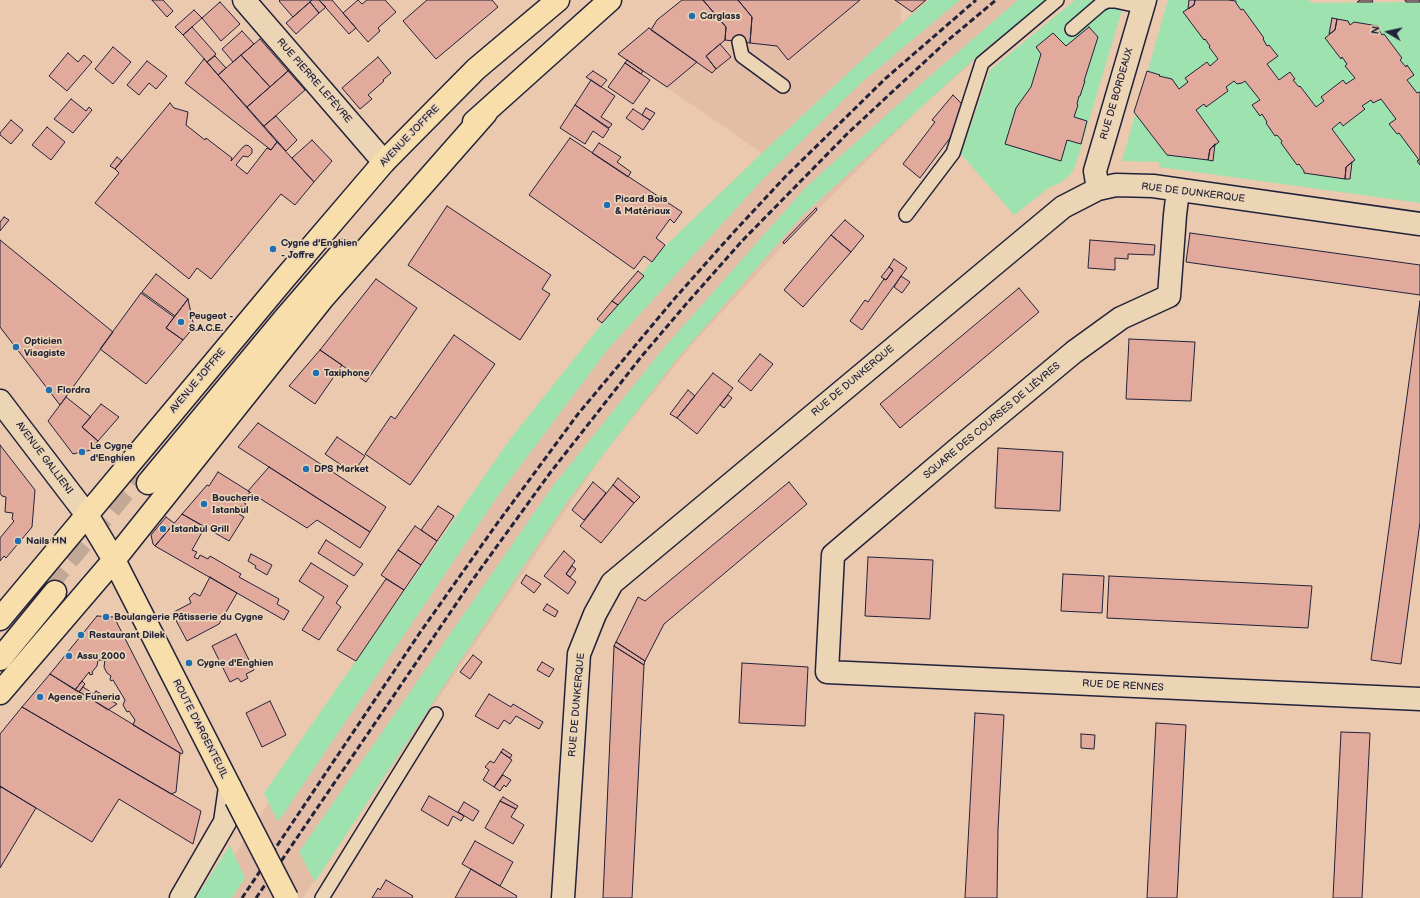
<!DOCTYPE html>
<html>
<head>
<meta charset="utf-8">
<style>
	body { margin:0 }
	#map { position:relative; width:1420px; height:898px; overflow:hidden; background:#eac9ae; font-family:"Balsamiq Sans",sans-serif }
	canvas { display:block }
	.north { position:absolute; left:1368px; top:12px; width:40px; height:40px; -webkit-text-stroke:3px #ecd5b5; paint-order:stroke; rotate:279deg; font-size:11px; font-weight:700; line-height:16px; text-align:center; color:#22223b }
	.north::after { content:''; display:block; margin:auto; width:14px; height:18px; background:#22223b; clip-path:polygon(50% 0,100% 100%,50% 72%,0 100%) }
</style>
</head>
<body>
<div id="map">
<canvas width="1420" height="898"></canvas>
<div class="north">N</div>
</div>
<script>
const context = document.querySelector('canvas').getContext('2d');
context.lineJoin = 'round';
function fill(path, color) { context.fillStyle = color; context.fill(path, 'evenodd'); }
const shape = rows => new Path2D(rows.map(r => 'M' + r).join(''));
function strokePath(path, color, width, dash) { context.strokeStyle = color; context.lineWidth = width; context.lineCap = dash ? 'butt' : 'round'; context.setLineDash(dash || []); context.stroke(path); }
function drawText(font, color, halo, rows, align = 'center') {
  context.font = font + ' "Balsamiq Sans",sans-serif'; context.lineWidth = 3.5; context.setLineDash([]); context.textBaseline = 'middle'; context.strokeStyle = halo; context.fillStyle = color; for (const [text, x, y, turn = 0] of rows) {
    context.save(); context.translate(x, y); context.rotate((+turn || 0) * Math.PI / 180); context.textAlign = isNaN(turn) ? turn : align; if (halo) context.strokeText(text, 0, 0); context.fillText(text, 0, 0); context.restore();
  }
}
fill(shape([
	[682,0,895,0,901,4,901,23,928,0,1044,0,930,99,802,225,691,346,605,452,303,898,206,898,418,578,762,153,618,54]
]), '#e4bda7');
fill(shape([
	[929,0,960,0,862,82,764,178,608,349,497,497,278,822,264,793,511,438,660,251,763,152,901,24],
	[1018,0,1049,0,985,49,802,216,676,360,567,502,470,646,315,882,299,852,552,487,663,349,806,187,922,83],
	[1075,0,1125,0,1075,167,1070,175,1060,183,1050,187,1014,215,961,154,990,70],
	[1168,0,1308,0,1314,3,1420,2,1420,203,1159,167,1159,162,1122,161],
	[230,845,245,878,232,898,196,898]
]), '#9ee2af');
const building = shape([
	[152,0,163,0,173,11,167,17,152,0],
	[280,0,312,0,293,17,279,1,280,0],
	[312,0,319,0,326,7,319,13,310,2,312,0],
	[319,0,332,0,356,28,349,34,319,0],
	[358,0,362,4,367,0,385,0,396,12,378,28,380,31,368,42,343,13,358,0],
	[427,0,492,0,498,7,436,59,403,21,427,0],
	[682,0,703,0,726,27,725,40,706,56,716,69,712,73,651,30,657,20,682,0],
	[703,0,738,0,752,17,750,43,725,40,726,27,703,0],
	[738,0,860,0,788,60,777,46,750,43,752,17,738,0],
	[895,0,926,0,912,12,895,0],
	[1189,0,1195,0,1194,5,1188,9,1189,0],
	[1195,0,1228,0,1236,1,1236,3,1241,10,1243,9,1264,38,1263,39,1267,46,1269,45,1278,56,1267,64,1279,80,1290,72,1295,79,1293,80,1299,87,1300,86,1316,107,1324,101,1321,97,1343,80,1346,84,1355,78,1345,66,1347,64,1342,57,1341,59,1325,38,1335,30,1337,19,1348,21,1350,25,1354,22,1378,26,1378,28,1382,35,1384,34,1402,58,1400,60,1406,67,1407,65,1414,75,1407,80,1417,93,1420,92,1420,165,1417,161,1419,160,1399,133,1397,134,1389,124,1396,119,1381,99,1373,103,1371,100,1362,106,1365,109,1343,126,1340,122,1332,129,1355,160,1346,167,1345,179,1304,173,1304,171,1299,164,1297,165,1281,143,1282,141,1277,135,1275,136,1266,123,1267,122,1262,114,1260,116,1252,105,1260,100,1245,81,1242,83,1237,84,1234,81,1226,87,1228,91,1206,107,1204,104,1196,110,1219,142,1210,149,1208,160,1167,155,1134,112,1147,71,1160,75,1159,76,1172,79,1179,89,1188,82,1185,78,1207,62,1210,66,1218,59,1209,47,1210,46,1205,39,1204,40,1183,12,1194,5,1195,0],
	[1360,0,1372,0,1373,2,1357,2,1360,0],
	[1405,0,1420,0,1420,2,1406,2,1405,0],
	[220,2,240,24,221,41,202,18,220,2],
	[310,2,319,13,296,34,286,23,310,2],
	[194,10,202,18,183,35,175,27,194,10],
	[1332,18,1337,19,1335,30,1329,34,1332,18],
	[192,27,216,54,207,62,183,35,192,27],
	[1089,27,1098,37,1084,81,1085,81,1080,96,1079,96,1077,104,1078,105,1074,117,1087,121,1081,144,1067,140,1061,161,1005,144,1016,108,1031,87,1041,54,1036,47,1053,33,1066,46,1089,27],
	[649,28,697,62,667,87,618,54,649,28],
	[242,31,254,44,233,62,222,49,242,31],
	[260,39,288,71,270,87,241,55,260,39],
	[720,44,731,57,716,69,706,56,720,44],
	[113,47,131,62,113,84,95,69,113,47],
	[68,53,78,62,84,55,92,62,67,91,49,76,68,53],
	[241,55,270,87,247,107,218,75,241,55],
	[215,56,226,68,218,75,207,62,215,56],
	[378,57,391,73,383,80,384,81,368,95,372,99,360,109,342,88,378,57],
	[204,59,277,142,271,150,185,83,204,59],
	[627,60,643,71,641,74,625,63,627,60],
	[147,61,167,76,156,89,149,83,139,95,127,85,147,61],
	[625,63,650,80,633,104,608,87,625,63],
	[288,71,305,90,264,126,247,107,288,71],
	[593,71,607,80,601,87,586,77,593,71],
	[591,80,615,96,601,117,612,124,609,128,575,105,591,80],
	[953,95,962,104,953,134,920,178,903,164,935,122,932,120,953,95],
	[71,99,86,111,89,107,92,110,73,133,54,119,71,99],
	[170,103,174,108,188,112,186,125,205,140,206,138,232,158,231,161,243,147,246,145,249,146,252,149,252,153,248,157,243,156,236,165,247,174,267,148,271,150,277,142,314,182,295,205,281,194,211,279,197,268,189,279,95,203,119,173,115,169,170,103],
	[575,105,609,129,603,138,593,131,585,144,560,128,575,105],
	[646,108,655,113,650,120,642,115,646,108],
	[633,109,650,120,643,130,626,118,633,109],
	[276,116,297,140,286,151,264,126,276,116],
	[11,120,23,130,11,144,0,135,0,133,11,120],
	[47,127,65,142,51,160,32,145,47,127],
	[570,138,682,212,674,223,670,219,656,238,665,245,652,262,644,256,634,269,529,195,570,138],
	[312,140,332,161,314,182,292,158,312,140],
	[599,143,621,157,617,162,631,172,628,177,592,153,599,143],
	[1215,144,1213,161,1208,160,1210,149,1215,144],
	[117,157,122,161,115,169,110,166,117,157],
	[1352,162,1350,179,1345,179,1346,167,1352,162],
	[447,206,551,275,542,289,550,294,520,340,408,265,447,206],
	[816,208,817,210,784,244,783,242,816,208],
	[4,217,9,220,0,231,0,222,4,217],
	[845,220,864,236,851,252,831,235,845,220],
	[1190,233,1420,265,1420,295,1186,262,1190,233],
	[831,235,851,252,803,307,784,290,831,235],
	[0,240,113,332,60,405,0,327,0,240],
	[1090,240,1155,245,1154,255,1128,254,1128,259,1115,258,1115,270,1088,268,1090,240],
	[894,259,907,268,862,330,850,321,865,300,868,302,884,279,886,280,893,270,889,267,894,259],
	[889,267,893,270,886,280,881,277,889,267],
	[638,271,644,276,618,305,612,301,638,271],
	[156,274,188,299,175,316,142,292,156,274],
	[901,276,910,282,902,293,894,287,901,276],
	[376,279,417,308,366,382,320,350,376,279],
	[1019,288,1039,312,900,428,880,404,1019,288],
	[141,293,174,317,166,328,183,340,146,384,100,349,141,293],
	[188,299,194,327,183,340,166,328,188,299],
	[612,301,618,305,602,323,597,319,612,301],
	[1420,301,1420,522,1401,664,1371,660,1420,301],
	[454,335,495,364,410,485,365,454,391,416,395,419,454,335],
	[1129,339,1195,342,1191,401,1126,399,1129,339],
	[320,350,342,365,315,404,289,386,320,350],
	[760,354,773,364,751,391,738,381,760,354],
	[713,373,733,388,697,434,677,418,713,373],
	[688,390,695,396,677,418,670,414,688,390],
	[728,395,732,398,724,408,720,405,728,395],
	[66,397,91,417,82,427,98,441,91,450,73,454,48,421,66,397],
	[101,404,119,417,98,441,82,427,101,404],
	[258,423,386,507,370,532,238,447,258,423],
	[337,437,365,456,353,473,325,454,337,437],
	[0,445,35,490,32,527,6,558,4,556,0,561,0,538,14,521,12,519,13,513,5,512,6,497,2,496,0,493,0,445],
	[998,448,1063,452,1060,511,995,508,998,448],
	[269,467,370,532,360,548,317,520,307,528,248,491,269,467],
	[218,472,250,492,243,502,246,504,244,508,241,506,237,513,244,517,229,541,182,514,207,485,209,486,218,472],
	[618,478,640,497,634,503,613,485,618,478],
	[593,482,606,493,584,520,572,510,593,482],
	[789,482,807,504,664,624,645,661,616,642,638,597,645,601,789,482],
	[613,485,634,503,601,543,580,526,613,485],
	[438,506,454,516,437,541,421,530,438,506],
	[182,514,205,527,192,550,197,552,194,557,198,559,200,555,208,559,210,556,241,574,239,577,279,599,277,604,289,611,284,620,155,546,182,514],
	[166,517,174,523,155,546,153,544,151,535,166,517],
	[415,526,437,541,421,565,398,550,415,526],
	[326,540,363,564,354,576,318,553,326,540],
	[398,550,421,565,404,590,381,575,398,550],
	[564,551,575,561,566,574,576,582,568,594,544,576,564,551],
	[251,554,272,565,267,575,255,568,256,566,248,561,251,554],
	[868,557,933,560,930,619,865,616,868,557],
	[311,563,348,586,336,603,341,607,319,640,302,630,324,597,299,581,311,563],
	[572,566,576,569,570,577,566,574,572,566],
	[1063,574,1104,576,1102,613,1061,611,1063,574],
	[526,575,541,584,534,593,521,583,526,575],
	[1109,576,1312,586,1308,628,1107,618,1109,576],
	[210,577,237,593,219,624,187,641,172,613,191,603,189,598,194,593,200,596,210,577],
	[386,579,404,590,356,661,337,650,386,579],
	[547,604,558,611,555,617,543,610,547,604],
	[97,616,114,617,183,752,182,754,133,725,135,720,129,711,127,712,123,705,125,700,113,680,111,681,110,679,111,676,107,673,104,667,105,660,98,660,97,666,92,672,93,674,90,675,89,672,75,690,50,674,97,616],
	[236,634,254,670,246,674,248,678,241,682,238,678,230,682,212,646,236,634],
	[616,642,645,661,644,665,614,646,616,642],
	[614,646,644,665,632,898,603,898,614,646],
	[473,655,482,662,470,679,460,672,473,655],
	[542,662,554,669,549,677,537,670,542,662],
	[742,663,808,667,805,726,739,723,742,663],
	[50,674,180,753,176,792,171,794,22,707,50,674],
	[82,681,85,684,79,692,75,690,82,681],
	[83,687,94,694,91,699,79,692,83,687],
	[96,691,117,704,108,710,91,699,96,691],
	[489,694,511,707,513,704,543,722,539,729,516,716,510,724,504,720,498,729,475,716,489,694],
	[270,701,286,735,262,747,246,713,270,701],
	[22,707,201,811,193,844,119,799,92,842,0,786,0,734,22,707],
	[975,713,1004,715,998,829,997,898,965,898,975,713],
	[1156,723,1186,725,1177,898,1147,898,1156,723],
	[1341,732,1370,733,1362,898,1333,898,1341,732],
	[1081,734,1095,735,1094,749,1081,748,1081,734],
	[503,749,512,755,510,758,501,752,503,749],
	[501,752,512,760,494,787,483,780,489,770,485,767,490,761,494,763,501,752],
	[503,775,511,780,506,787,504,785,500,791,494,787,503,775],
	[1,787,36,808,0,868,0,788,1,787],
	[429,796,464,816,461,821,453,816,448,826,421,810,429,796],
	[503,797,518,806,516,809,500,801,503,797],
	[500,801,516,809,511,817,524,825,513,844,485,828,500,801],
	[464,802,479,811,473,821,458,812,464,802],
	[475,841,513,862,500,886,462,864,475,841],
	[471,869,517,896,516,898,455,898,471,869],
	[386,880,413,896,412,898,372,898,378,888,380,890,386,880]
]);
fill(building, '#e2aa9d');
strokePath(building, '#22223b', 1);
strokePath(shape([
	[47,585,138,475]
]), '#c2a897', 22, [22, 11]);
const service = shape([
	[1072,29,1101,4,1107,1,1115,1,1143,7],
	[739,42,742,56,783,86],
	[906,215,953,153,982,63,1057,0],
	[322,898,436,714]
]);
const minor = shape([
	[244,0,384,162],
	[1098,189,1095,171,1145,0],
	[1178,190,1175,215,1169,296,1121,318,1074,352,961,446,833,555,827,672,1420,699],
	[181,898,225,822,230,787],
	[563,898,579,654,595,614,612,583,1063,207,1098,189,1116,185,1153,186,1420,224]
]);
const secondary = shape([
	[0,401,87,515]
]);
const primary = shape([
	[474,122,610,0],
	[148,483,285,318,343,251],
	[87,515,114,560,236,799],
	[0,619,284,279,384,162,476,69,558,0],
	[0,659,55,592],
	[0,693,114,560,324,297,486,113]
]);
strokePath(service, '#22223b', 16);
strokePath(minor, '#22223b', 25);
strokePath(secondary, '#22223b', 25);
strokePath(primary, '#22223b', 25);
strokePath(service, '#ecd5b5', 13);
strokePath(minor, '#ecd5b5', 22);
strokePath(secondary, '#ecd5b5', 22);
strokePath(primary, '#f8deab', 22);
strokePath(shape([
	[242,898,419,634,496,525,578,414,675,298,732,234,785,177,886,78,976,0],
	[256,898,471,582,550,473,641,357,687,303,742,241,848,133,947,41,996,0]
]), '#22223b', 3, [6, 3]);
const primaryBridge = shape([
	[236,799,287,898]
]);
strokePath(primaryBridge, '#22223b', 25, []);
strokePath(primaryBridge, '#f8deab', 22);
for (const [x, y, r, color] of [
	[692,16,4,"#1f6fb2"],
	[607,205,4,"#1f6fb2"],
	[273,249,4,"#1f6fb2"],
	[181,322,4,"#1f6fb2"],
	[16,347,4,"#1f6fb2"],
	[316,373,4,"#1f6fb2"],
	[49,390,4,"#1f6fb2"],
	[82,452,4,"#1f6fb2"],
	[306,469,4,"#1f6fb2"],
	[204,504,4,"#1f6fb2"],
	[163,529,4,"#1f6fb2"],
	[18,541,4,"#1f6fb2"],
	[106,617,4,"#1f6fb2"],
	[81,635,4,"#1f6fb2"],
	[69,656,4,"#1f6fb2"],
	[189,663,4,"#1f6fb2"],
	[40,697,4,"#1f6fb2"]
]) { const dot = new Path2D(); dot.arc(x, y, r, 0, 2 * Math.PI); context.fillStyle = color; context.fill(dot); strokePath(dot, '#ecd5b5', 1.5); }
drawText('bold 10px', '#22223b', '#ecd5b5', [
	["Carglass",700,16],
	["Picard Bois",615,199],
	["& Matériaux",615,211],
	["Cygne d'Enghien",281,243],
	["- Joffre",281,255],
	["Peugeot -",189,316],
	["S.A.C.E.",189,328],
	["Opticien",24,341],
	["Visagiste",24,353],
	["Taxiphone",324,373],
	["Flordra",57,390],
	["Le Cygne",90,446],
	["d'Enghien",90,458],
	["DPS Market",314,469],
	["Boucherie",212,498],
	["Istanbul",212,510],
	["Istanbul Grill",171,529],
	["Nails HN",26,541],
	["Boulangerie Pâtisserie du Cygne",114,617],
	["Restaurant Dilek",89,635],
	["Assu 2000",77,656],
	["Cygne d'Enghien",197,663],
	["Agence Funeria",48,697]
], 'left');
drawText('10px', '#22223b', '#ecd5b5', [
	["RUE PIERRE LEFÈVRE",314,81,49],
	["RUE DE BORDEAUX",1117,94,-74],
	["AVENUE JOFFRE",410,136,-46],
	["RUE DE DUNKERQUE",1193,193,7],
	["AVENUE JOFFRE",198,381,-50],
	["RUE DE DUNKERQUE",853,381,-40],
	["SQUARE DES COURSES DE LIÈVRES",992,421,-40],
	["AVENUE GALLIENI",44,458,53],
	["RUE DE RENNES",1123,686,3],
	["RUE DE DUNKERQUE",577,705,-85],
	["ROUTE D'ARGENTEUIL",200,729,63]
]);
</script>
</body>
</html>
